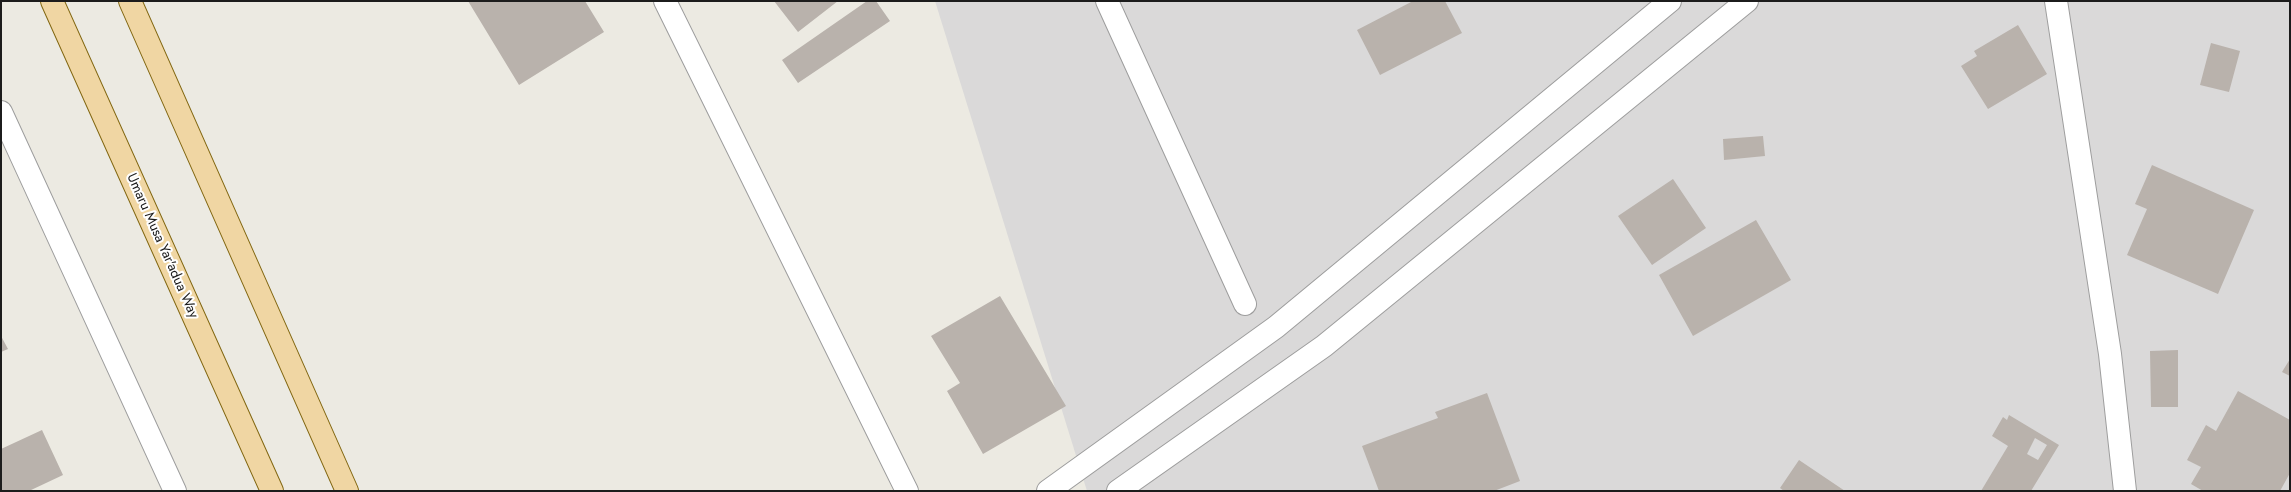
<!DOCTYPE html>
<html>
<head>
<meta charset="utf-8">
<style>
	body { margin:0 }
	#map { position:relative; width:2291px; height:492px; overflow:hidden; background:#eceae2; font-family:Jost,sans-serif }
	canvas { display:block }
	.frame { position:absolute; inset:0; border:2px solid #1c1c1c; pointer-events:none }
</style>
</head>
<body>
<div id="map">
<canvas width="2291" height="492"></canvas>
<div class="frame"></div>
</div>
<script>
const context = document.querySelector('canvas').getContext('2d');
context.lineJoin = 'round';
function fill(path, color) { context.fillStyle = color; context.fill(path, 'evenodd'); }
const shape = rows => new Path2D(rows.map(r => 'M' + r).join(''));
function strokePath(path, color, width, dash) { context.strokeStyle = color; context.lineWidth = width; context.lineCap = dash ? 'butt' : 'round'; context.setLineDash(dash || []); context.stroke(path); }
function drawText(font, color, halo, rows, align = 'center') {
  context.font = font + ' Jost,sans-serif'; context.lineWidth = 4; context.setLineDash([]); context.textBaseline = 'middle'; context.strokeStyle = halo; context.fillStyle = color; for (const [text, x, y, turn = 0] of rows) {
    context.save(); context.translate(x, y); context.rotate((+turn || 0) * Math.PI / 180); context.textAlign = isNaN(turn) ? turn : align; if (halo) context.strokeText(text, 0, 0); context.fillText(text, 0, 0); context.restore();
  }
}
fill(shape([
	[935,1,2290,1,2290,491,1087,491]
]), '#dad9d9');
fill(shape([
	[468,1,585,1,604,32,519,85],
	[774,1,838,1,798,32],
	[867,1,876,1,890,21,798,83,782,60],
	[1413,1,1445,1,1462,33,1380,75,1357,30],
	[2018,25,2047,74,1988,109,1961,66,1977,56,1974,51],
	[2211,43,2240,51,2229,92,2200,85],
	[1763,136,1765,156,1724,160,1723,139],
	[2152,165,2254,210,2218,294,2127,255,2147,209,2135,204],
	[1673,179,1706,228,1652,265,1618,216],
	[1756,220,1791,280,1693,336,1659,275],
	[1000,296,1066,406,983,454,947,391,960,383,931,336],
	[1,336,8,349,1,352],
	[2178,350,2178,407,2151,407,2150,351],
	[2290,359,2290,376,2282,372],
	[2238,391,2290,420,2290,473,2280,491,2203,491,2191,484,2201,467,2187,460,2206,425,2216,431],
	[1487,393,1520,481,1494,491,1379,491,1362,446,1438,418,1435,412],
	[2009,415,2059,445,2031,491,1981,491,2008,446,1992,436,2003,417,2007,420],
	[2035,438,2047,445,2038,460,2027,454],
	[42,430,63,475,29,491,1,491,1,449],
	[1799,460,1845,491,1784,491,1780,488]
]), '#b9b2ac');
const minor = shape([
	[665,1,907,491],
	[1107,1,1245,304],
	[2056,1,2110,354,2125,491],
	[1,112,175,491],
	[1048,491,1276,327,1670,1],
	[1118,491,1324,346,1747,1]
]);
const primary = shape([
	[52,1,272,491],
	[130,1,347,491]
]);
strokePath(minor, '#9d9d9d', 24);
strokePath(primary, '#826711', 24);
strokePath(minor, '#fff', 22);
strokePath(primary, '#f0d6a3', 22);
drawText('14px', '#1c1c1c', '#fff', [
	["Umaru Musa Yar'adua Way",162,246,66]
]);
</script>
</body>
</html>
